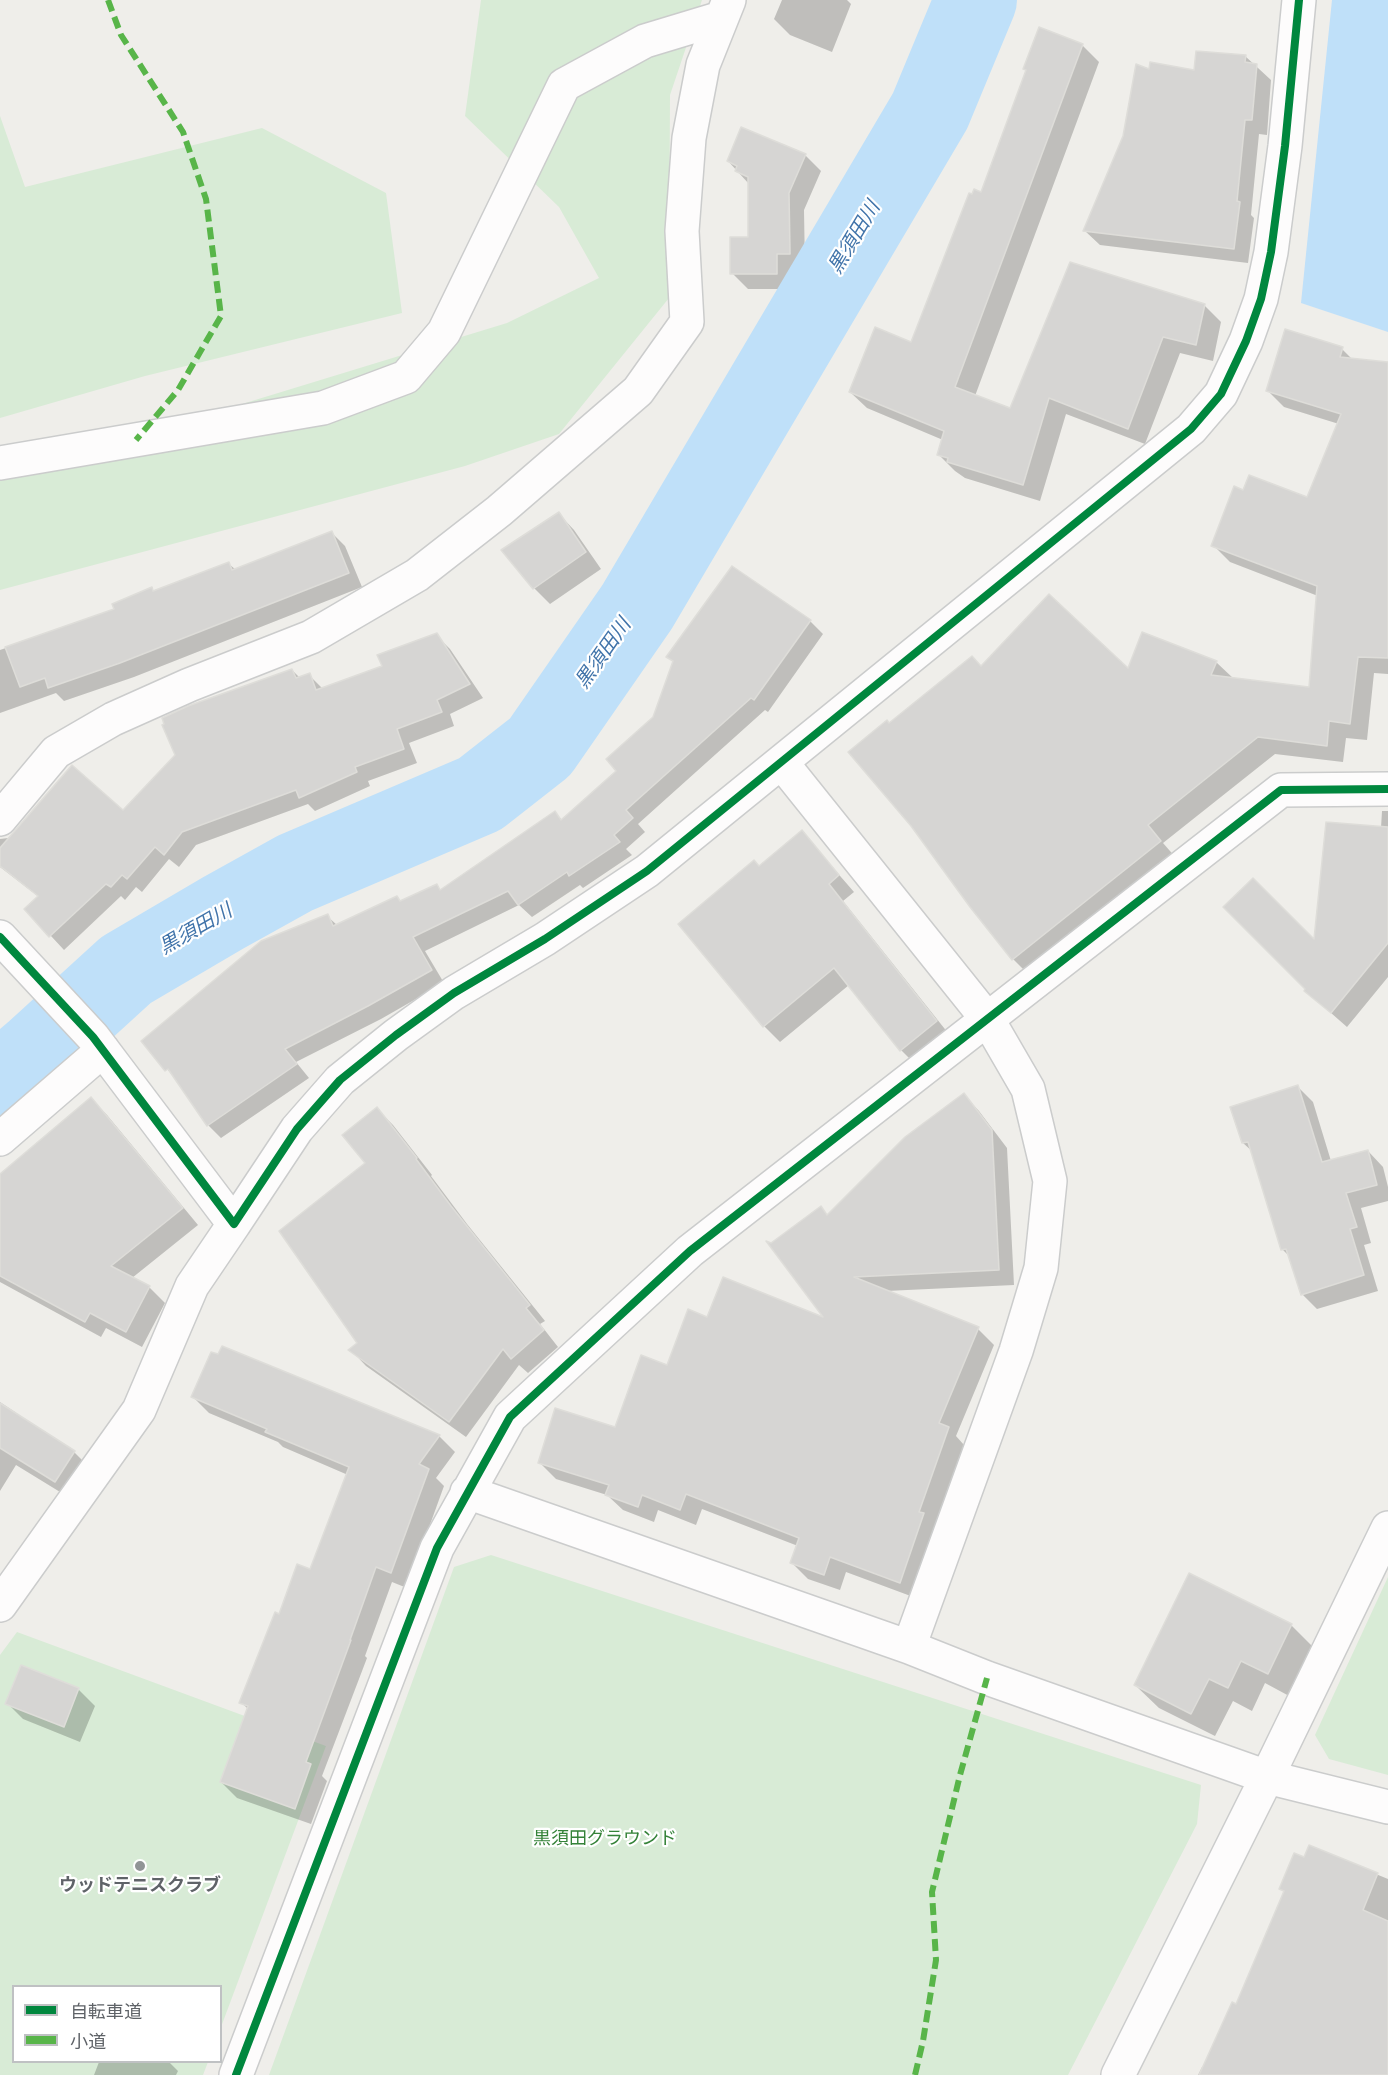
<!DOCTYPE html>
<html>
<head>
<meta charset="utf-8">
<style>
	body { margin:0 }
	#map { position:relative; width:1388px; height:2075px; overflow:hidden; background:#efeeea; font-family:"DM Sans","Noto Sans JP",sans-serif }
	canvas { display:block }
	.legend { position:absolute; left:12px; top:1985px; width:210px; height:78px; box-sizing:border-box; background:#fff; border:2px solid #bfc1c3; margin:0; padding:8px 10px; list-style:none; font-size:18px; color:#5f6368 }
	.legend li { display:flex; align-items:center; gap:12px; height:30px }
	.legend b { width:30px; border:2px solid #bfc1c3 }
</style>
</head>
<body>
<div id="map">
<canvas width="1388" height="2075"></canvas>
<ul class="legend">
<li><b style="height:8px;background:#00873e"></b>自転車道</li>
<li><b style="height:8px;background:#58b549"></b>小道</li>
</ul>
</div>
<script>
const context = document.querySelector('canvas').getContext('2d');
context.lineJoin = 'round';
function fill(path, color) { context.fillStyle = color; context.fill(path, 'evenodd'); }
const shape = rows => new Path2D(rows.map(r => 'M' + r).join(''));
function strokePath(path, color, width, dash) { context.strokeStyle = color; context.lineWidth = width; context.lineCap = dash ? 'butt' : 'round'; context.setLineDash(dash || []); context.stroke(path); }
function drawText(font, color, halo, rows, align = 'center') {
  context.font = font + ' "DM Sans","Noto Sans JP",sans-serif'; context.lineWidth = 4.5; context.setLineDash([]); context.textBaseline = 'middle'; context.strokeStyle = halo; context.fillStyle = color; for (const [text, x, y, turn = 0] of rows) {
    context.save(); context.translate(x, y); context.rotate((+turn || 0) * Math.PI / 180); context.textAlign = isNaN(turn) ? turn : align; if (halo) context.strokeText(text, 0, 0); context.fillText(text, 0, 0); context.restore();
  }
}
fill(shape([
	[481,0,702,0,670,95,669,298,559,434,465,466,0,590,0,478,507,323,599,278,559,207,465,116],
	[0,116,25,187,262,128,386,193,402,313,145,376,0,418],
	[491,1555,1201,1785,1197,1824,1068,2075,269,2075,454,1567],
	[1388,1577,1388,1775,1329,1759,1315,1735],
	[17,1632,326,1746,221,2027,220,1986,14,1986,14,2062,208,2062,203,2075,0,2075,0,1655]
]), '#d8ebd6');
fill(shape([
	[1332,0,1388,0,1388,332,1301,303]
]), '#bfe0f9');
fill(shape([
	[782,0,847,0,851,4,832,52,790,35,774,19],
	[1040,29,1083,46,1099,62,975,396,1010,410,1205,306,1221,322,1213,361,1180,353,1145,444,1066,414,1040,501,965,478,955,471,939,455,943,440,867,408,850,392,912,344,982,193,1027,71],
	[1245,56,1271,80,1267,135,1259,134,1251,215,1254,218,1248,263,1100,245,1085,231,1150,71,1196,72],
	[805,155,821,171,804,210,805,270,792,270,792,289,748,289,732,273,750,238,749,184,728,161],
	[1342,349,1353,360,1388,364,1388,674,1374,673,1367,740,1346,738,1343,762,1275,754,1163,843,1177,859,1030,976,1013,959,971,906,889,725,982,667,1129,671,1216,662,1234,679,1310,688,1318,596,1230,562,1213,545,1243,492,1308,499,1339,424,1284,407,1267,390],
	[559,514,574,530,601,569,550,604,534,588],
	[331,532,345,546,362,587,134,677,64,701,56,693,0,713,0,650,116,610,152,589,154,592,229,564,236,570],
	[810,621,823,634,768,712,765,710,638,824,645,832,626,849,632,855,583,888,580,885,532,917,519,905,425,951,444,983,381,1019,296,1062,309,1078,221,1138,208,1125,179,1083,143,1041,327,916,337,925,397,898,401,902,437,886,442,891,555,813,563,821,618,771,654,718,674,662,668,656],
	[436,635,450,649,483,698,450,714,454,726,409,743,417,763,368,781,370,786,315,811,308,804,196,845,179,867,169,859,142,892,136,887,125,900,121,896,64,950,26,909,39,897,0,867,0,839,8,838,15,832,124,812,292,670,300,678,309,675,323,689,383,667],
	[1382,811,1388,811,1388,977,1347,1027,1306,991,1315,942,1381,828],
	[802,832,854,892,843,901,952,1038,917,1066,901,1050,849,985,780,1042,764,1026,759,867],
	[1297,1086,1313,1102,1331,1161,1368,1151,1383,1167,1388,1187,1388,1201,1361,1208,1371,1243,1364,1245,1378,1291,1317,1309,1302,1294,1290,1257,1282,1249,1253,1152,1243,1143],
	[964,1095,979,1111,1007,1148,1014,1285,886,1291,978,1329,994,1345,956,1436,964,1445,935,1527,916,1598,846,1572,840,1590,808,1579,792,1563,798,1546,702,1509,696,1525,658,1510,654,1522,623,1510,607,1495,556,1479,540,1463,616,1429,708,1319,827,1321,821,1208,828,1216],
	[91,1099,107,1115,198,1225,132,1278,149,1287,165,1303,142,1347,106,1328,101,1337,0,1282,0,1179],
	[377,1109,393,1125,432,1175,431,1176,467,1224,545,1321,540,1324,558,1347,528,1373,519,1365,466,1437,366,1366,351,1350,360,1344,367,1164],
	[193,1397,439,1436,455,1452,436,1478,444,1486,407,1588,392,1582,365,1656,367,1658,322,1776,327,1781,311,1824,237,1798,221,1782,248,1709,241,1702,280,1615,311,1570,348,1475,283,1447,278,1442,209,1413],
	[0,1402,15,1412,23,1420,74,1452,96,1474,78,1503,16,1465,0,1491],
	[1291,1625,1315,1649,1291,1697,1265,1683,1252,1711,1233,1701,1215,1736,1159,1708,1135,1685],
	[22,1667,79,1690,95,1706,80,1742,23,1719,7,1703],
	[1310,1847,1388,1879,1388,2075,1198,2075,1202,2067,1204,2068,1237,2006,1285,1893,1281,1889,1305,1859],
	[99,2062,169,2062,178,2071,176,2075,94,2075]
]), '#0003');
strokePath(shape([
	[0,1082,34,1054,126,970,223,913,295,873,480,794,540,747,637,607,930,111,976,0]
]), '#bfe0f9', 82);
const building = shape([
	[1039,27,1083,44,955,387,1010,408,1070,262,1205,304,1196,345,1163,337,1128,429,1049,398,1023,485,947,462,948,458,937,455,944,431,849,392,875,327,911,342,969,193,972,194,974,189,981,192,1026,70,1023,69,1039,27],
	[1196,51,1246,55,1245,62,1257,64,1252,120,1245,120,1237,201,1240,202,1234,249,1083,231,1123,136,1136,64,1149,69,1150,62,1194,70,1196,51],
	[741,127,806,154,789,193,790,254,777,254,777,274,730,274,730,237,748,237,748,177,735,171,737,166,727,161,741,127],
	[1285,329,1343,347,1340,357,1388,362,1388,658,1358,657,1350,724,1329,721,1327,746,1258,737,1148,825,1161,841,1012,960,970,907,911,826,848,752,887,720,889,723,972,656,981,666,1049,594,1128,668,1142,632,1217,661,1211,675,1309,687,1317,586,1211,546,1234,486,1243,490,1249,475,1307,497,1341,414,1266,391,1285,329],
	[559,512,586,552,533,589,501,550,559,512],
	[332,531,349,573,120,663,48,688,45,678,20,687,5,647,114,609,112,604,152,587,153,591,229,562,232,570,332,531],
	[732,566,811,620,754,700,751,698,626,810,633,818,614,835,620,842,569,876,567,872,518,905,508,891,413,937,432,970,368,1006,285,1049,297,1064,207,1126,168,1069,165,1071,141,1041,261,941,328,914,333,926,397,896,400,901,437,884,440,890,555,811,561,820,616,771,606,759,653,717,673,661,666,657,732,566],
	[437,633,470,684,437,700,442,712,397,729,404,749,355,767,357,772,299,798,296,790,182,832,164,855,155,847,127,879,122,875,111,887,106,884,49,937,24,909,38,896,0,866,0,848,72,765,123,810,175,755,162,725,164,724,162,718,188,706,292,669,296,678,310,673,316,690,382,666,377,655,437,633],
	[1326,822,1388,827,1388,943,1331,1013,1304,991,1305,989,1223,907,1253,878,1314,939,1326,822],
	[802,830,839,875,829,884,937,1021,900,1051,834,968,763,1027,678,924,754,860,759,866,802,830],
	[1298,1085,1322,1162,1368,1150,1377,1185,1346,1193,1357,1227,1350,1229,1364,1275,1301,1295,1286,1249,1281,1250,1248,1142,1242,1143,1230,1107,1298,1085],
	[964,1093,992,1130,999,1270,854,1277,979,1327,939,1423,949,1427,919,1512,924,1513,900,1583,830,1557,824,1575,790,1563,799,1538,686,1494,680,1510,642,1495,638,1507,605,1495,609,1485,538,1463,555,1408,615,1427,641,1355,667,1365,688,1309,707,1317,723,1277,823,1317,766,1241,771,1243,821,1206,827,1215,905,1137,964,1093],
	[91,1097,183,1208,111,1266,150,1286,126,1332,90,1313,85,1322,0,1276,0,1174,91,1097],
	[377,1107,417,1158,416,1159,451,1206,530,1305,526,1308,544,1330,511,1359,503,1349,449,1422,348,1350,357,1343,279,1231,365,1163,342,1135,377,1107],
	[222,1346,440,1435,419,1464,429,1469,391,1573,376,1567,350,1640,351,1640,306,1762,311,1764,295,1809,220,1782,248,1706,239,1703,275,1612,279,1614,297,1564,310,1569,349,1467,265,1432,267,1429,191,1397,211,1352,218,1354,222,1346],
	[0,1403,75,1451,55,1482,0,1448,0,1403],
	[1189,1573,1292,1624,1268,1674,1241,1661,1228,1688,1209,1679,1191,1714,1134,1685,1189,1573],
	[21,1665,79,1688,64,1727,5,1704,21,1665],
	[1309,1845,1378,1873,1363,1910,1388,1921,1388,2075,1199,2075,1232,2002,1236,2004,1284,1891,1279,1889,1294,1853,1304,1857,1309,1845]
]);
fill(building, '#d6d5d3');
strokePath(building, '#deddd9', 1.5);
const minor = shape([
	[0,463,323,408,406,377,444,332,564,85,645,41,721,18],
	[782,763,988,1020,1028,1089,1050,1181,1041,1268,1016,1351,909,1647],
	[0,819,56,752,113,719,189,685,311,637,417,575,499,511,638,391,687,322,682,231,689,138,703,65,729,0],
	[0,937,93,1037,234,1224,297,1129,340,1080,396,1035,454,993,545,939,647,871,1191,429,1221,394,1246,341,1261,299,1271,252,1285,146,1299,0],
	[0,1139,103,1050],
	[467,1492,909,1647,987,1678,1267,1777,1388,1807],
	[0,1605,139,1410,192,1286,234,1224],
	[236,2075,437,1548,510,1417,690,1251,1281,790,1388,789],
	[1118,2075,1267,1777,1388,1528]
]);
strokePath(minor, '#cbcccc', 36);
strokePath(minor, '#fdfcfc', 33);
strokePath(shape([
	[108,0,121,35,183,132,206,199,221,316,178,390,136,440],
	[915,2075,923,2041,936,1960,932,1892,960,1775,987,1678]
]), '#58b549', 6, [12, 6]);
strokePath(shape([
	[0,937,93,1037,234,1224,297,1129,340,1080,396,1035,454,993,545,939,647,871,1191,429,1221,394,1246,341,1261,299,1271,252,1285,146,1299,0],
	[236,2075,437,1548,510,1417,690,1251,1281,790,1388,789]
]), '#00873e', 8);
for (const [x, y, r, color] of [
	[140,1866,6,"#919496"]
]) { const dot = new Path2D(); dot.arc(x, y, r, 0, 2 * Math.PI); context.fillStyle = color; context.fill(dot); strokePath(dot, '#fff', 2); }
drawText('18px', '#348238', '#fff', [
	["黒須田グラウンド",605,1839]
]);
drawText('bold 18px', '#5f6368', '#fff', [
	["ウッドテニスクラブ",140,1886]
]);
drawText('italic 20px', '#4174aa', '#fff', [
	["黒須田川",855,238,-59],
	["黒須田川",604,654,-55],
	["黒須田川",196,930,-30]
]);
</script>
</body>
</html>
